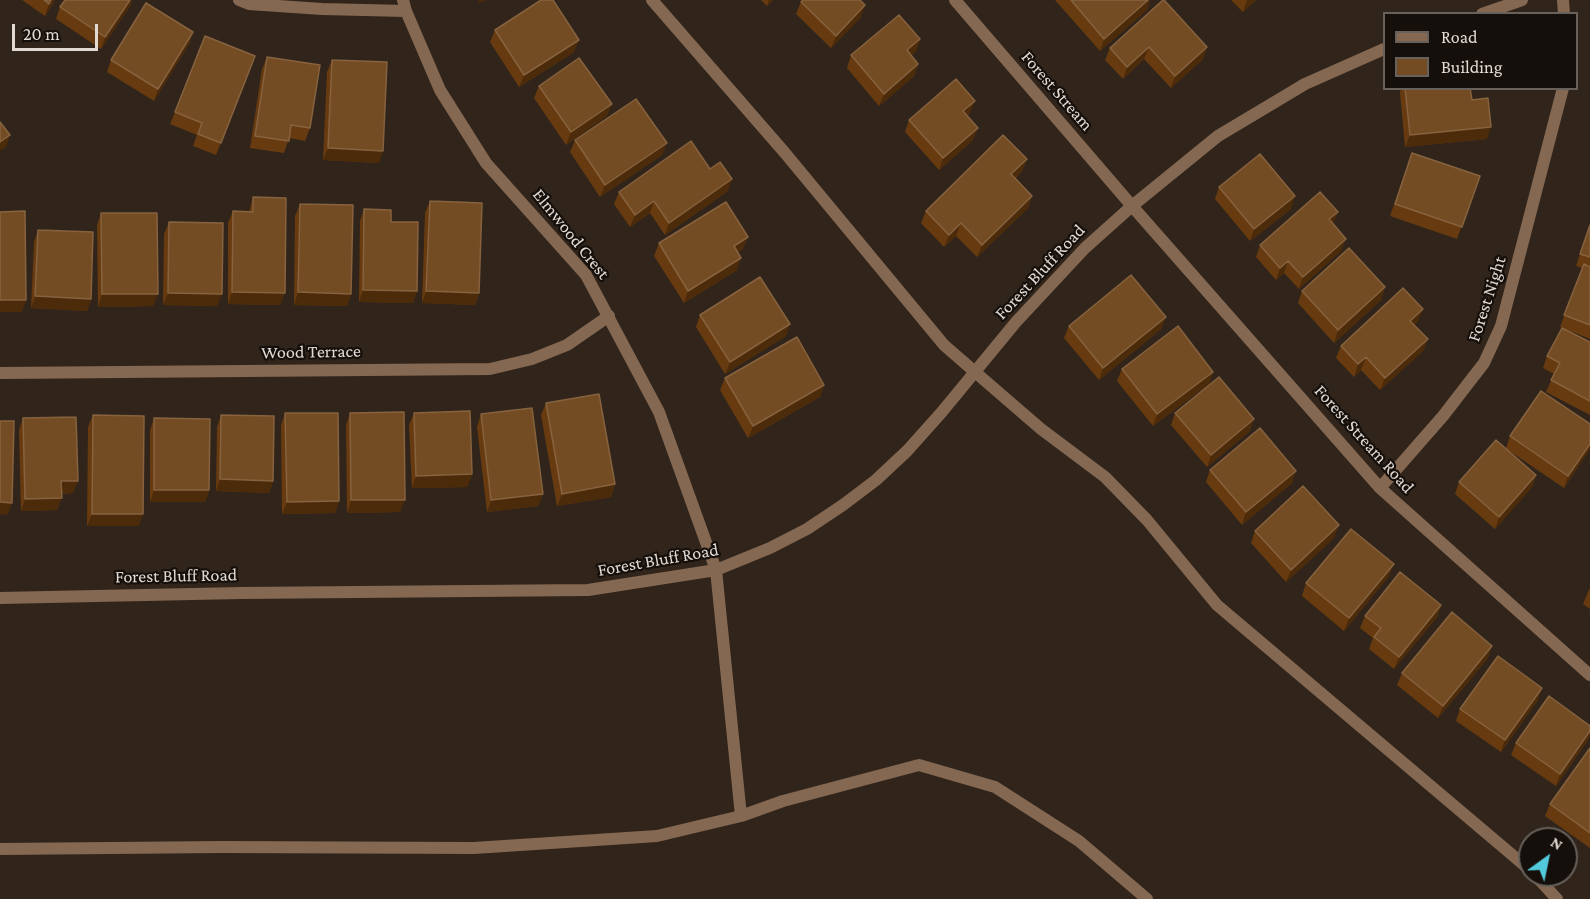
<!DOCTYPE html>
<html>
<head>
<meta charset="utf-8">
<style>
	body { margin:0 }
	#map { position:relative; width:1590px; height:899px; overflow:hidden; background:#31251b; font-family:"Crimson Pro",serif }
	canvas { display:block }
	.legend { position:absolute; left:1383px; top:12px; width:195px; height:78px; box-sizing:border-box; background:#150f0b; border:2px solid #67605b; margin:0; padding:8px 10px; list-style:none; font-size:18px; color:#e2d9d3 }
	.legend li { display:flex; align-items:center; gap:12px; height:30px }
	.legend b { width:30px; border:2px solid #67605b }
	.north { position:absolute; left:1518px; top:827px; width:60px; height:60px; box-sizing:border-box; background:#150f0b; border:2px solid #67605b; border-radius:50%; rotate:33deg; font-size:16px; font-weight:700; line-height:24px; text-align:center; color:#e2d9d3 }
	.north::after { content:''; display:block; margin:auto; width:21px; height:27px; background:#53cadc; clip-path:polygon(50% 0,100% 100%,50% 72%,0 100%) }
	.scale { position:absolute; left:12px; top:24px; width:86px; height:27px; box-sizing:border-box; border:3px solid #e2d9d3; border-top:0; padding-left:8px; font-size:18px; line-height:21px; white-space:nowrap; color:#e2d9d3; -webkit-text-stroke:4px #150f0b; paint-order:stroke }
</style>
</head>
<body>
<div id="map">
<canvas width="1590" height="899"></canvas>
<ul class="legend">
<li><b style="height:8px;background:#856852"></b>Road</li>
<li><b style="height:16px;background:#744c24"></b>Building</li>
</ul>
<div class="north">N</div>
<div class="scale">20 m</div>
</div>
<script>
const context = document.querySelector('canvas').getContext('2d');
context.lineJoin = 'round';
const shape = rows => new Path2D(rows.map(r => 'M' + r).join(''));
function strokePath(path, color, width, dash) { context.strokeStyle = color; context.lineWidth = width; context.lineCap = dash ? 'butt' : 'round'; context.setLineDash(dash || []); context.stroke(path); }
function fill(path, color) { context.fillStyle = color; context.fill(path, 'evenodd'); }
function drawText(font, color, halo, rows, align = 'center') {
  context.font = font + ' "Crimson Pro",serif'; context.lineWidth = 4.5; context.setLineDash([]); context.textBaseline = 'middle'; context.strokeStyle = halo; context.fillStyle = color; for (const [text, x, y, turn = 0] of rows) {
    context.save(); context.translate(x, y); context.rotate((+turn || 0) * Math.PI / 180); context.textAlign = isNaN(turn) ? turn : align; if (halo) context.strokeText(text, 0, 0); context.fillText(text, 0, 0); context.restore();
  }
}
strokePath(shape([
	[652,0,785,153,944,345,975,372]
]), '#856852', 12);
strokePath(shape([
	[239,0,249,4,322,9,406,11],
	[403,0,406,11,440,90,486,163,586,275,659,412,716,570,741,816],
	[955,0,1132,206,1380,488,1590,675],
	[1563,0,1564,14],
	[975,372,1041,429,1105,477,1147,520,1217,605,1530,870],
	[0,373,490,369,532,359,567,345,609,316],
	[1380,488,1443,416,1484,363,1501,326,1563,88],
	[0,849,221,847,474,848,657,836,741,816,783,801,919,765,995,787,1079,841,1147,899],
	[1535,875,1557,899]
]), '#856852', 12);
strokePath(shape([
	[1482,14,1522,0],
	[0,598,241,593,588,590,716,570,770,548,807,529,843,505,876,480,907,451,941,413,1016,322,1085,248,1132,206,1218,136,1305,84,1384,49]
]), '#856852', 12);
fill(shape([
	[22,0,55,0,45,16],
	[65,0,132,0,130,6,101,49,56,19,60,7],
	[761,0,773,0,767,6],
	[1055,0,1150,0,1147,10,1100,51],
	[1231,0,1256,0,1243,12],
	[801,2,861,17,831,48,796,14],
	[495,30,574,52,519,87,490,42],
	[193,32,189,44,154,101,107,72,111,60],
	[920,39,916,51,911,55,918,64,914,76,879,106,847,68,851,55],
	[1207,47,1203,59,1171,88,1144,59,1123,79,1105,60,1110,48],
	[255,56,216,155,193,146,197,135,170,124,175,112],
	[267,57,310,128,305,141,289,138,284,153,250,148,262,69],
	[332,60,379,163,323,160,327,72],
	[539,86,607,116,566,145,534,98],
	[1401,88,1470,88,1472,100,1487,139,1405,147,1400,93],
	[970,113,967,116,973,140,939,170,905,132,909,120],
	[575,140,662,155,600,197,570,152],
	[1412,153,1480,176,1457,239,1390,216],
	[1027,159,1022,171,1015,179,1032,196,1028,208,977,257,956,236,944,247,921,223,926,211],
	[710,169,728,191,665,235,650,213,630,227,614,204,619,192],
	[1219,187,1291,209,1250,241,1215,199],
	[253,197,280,305,228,304,228,223,233,211,249,212],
	[430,201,479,293,475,305,422,303,425,213],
	[300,204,351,294,347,306,294,305,295,216],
	[364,209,417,291,413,303,359,302,360,221],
	[101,213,153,306,98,307,97,225],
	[169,222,217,306,163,305,164,234],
	[1333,224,1341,251,1299,289,1284,273,1276,280,1256,257,1260,245],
	[1590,225,1590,339,1560,327,1582,268,1576,266],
	[38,230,91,299,87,311,31,308,34,242],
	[659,243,743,249,738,252,737,270,684,303,654,256],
	[1385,287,1381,300,1334,343,1298,303,1302,291],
	[700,315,786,336,725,374,696,327],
	[1166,317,1161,329,1099,380,1064,338,1069,326],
	[1418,321,1414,325,1428,339,1423,351,1380,390,1361,370,1354,377,1336,358,1341,346],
	[1590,342,1590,415,1546,392,1554,374,1543,368,1547,356],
	[1122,369,1213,372,1209,384,1153,426,1117,381],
	[725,378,824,385,820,397,748,438,720,390],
	[546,403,615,484,611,497,557,506,541,415],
	[285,413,339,501,335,513,282,514,281,425],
	[350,413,400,512,347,513,346,425],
	[414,413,472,474,467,487,412,488,409,425],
	[1175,413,1250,431,1207,467,1171,425],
	[481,414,543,494,538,506,487,512,477,427],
	[93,415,139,526,87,526,88,427],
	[221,415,273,481,269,493,216,491,217,427],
	[23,418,73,493,62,494,57,510,21,511,19,430],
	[154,418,209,490,205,502,150,502,150,430],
	[1590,424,1590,449,1564,488,1508,450,1536,475,1532,487,1495,529,1455,494,1459,482,1506,448,1510,436],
	[1210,470,1292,483,1242,525,1206,482],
	[1255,531,1334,538,1286,582,1251,543],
	[1389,576,1344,631,1302,596,1306,583],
	[1590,588,1590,609,1583,604,1588,592],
	[1441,605,1437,617,1394,669,1369,649,1373,638,1360,628,1365,616],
	[1488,658,1438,718,1397,685,1402,673],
	[1538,700,1501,752,1456,721,1460,709],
	[1590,726,1590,734,1588,740,1556,786,1511,755,1516,743],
	[1590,748,1590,848,1545,816,1550,804]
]), '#673b0f');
fill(shape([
	[51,0,55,0,45,16,49,4],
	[130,0,132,0,130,6,101,49,105,37],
	[479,0,488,0,478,3],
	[769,0,773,0,767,6],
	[1148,0,1150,0,1147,10,1100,51,1104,39],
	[1247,0,1256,0,1243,12],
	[865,5,861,17,831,48,836,36],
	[193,32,189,44,154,101,158,89],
	[920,39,916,51,902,62,907,50],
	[579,40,574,52,519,87,524,75],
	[1149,47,1144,59,1123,79,1127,67],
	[1207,47,1203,59,1171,88,1175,76],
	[918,64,914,76,879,106,884,94],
	[975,101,970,113,958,123,963,111],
	[612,104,607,116,566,145,571,132],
	[1491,127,1487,139,1405,147,1410,135],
	[978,128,973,140,939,170,943,158],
	[10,135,6,147,0,151,0,142],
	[667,143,662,155,600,197,605,185],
	[328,148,383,151,379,163,323,160],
	[1027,159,1022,171,1006,187,1011,174],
	[732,179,728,191,665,235,669,223],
	[1032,196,1028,208,977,257,982,245],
	[1295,196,1291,209,1250,241,1254,229],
	[654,201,650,213,630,227,635,215],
	[1338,212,1333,224,1324,232,1329,219],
	[961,223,956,236,944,247,949,235],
	[748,237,743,249,729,258,734,246],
	[1346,239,1341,251,1299,289,1303,277],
	[741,258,737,270,684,303,688,291],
	[1288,261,1284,273,1276,280,1280,268],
	[1385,287,1381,300,1334,343,1338,330],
	[363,290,417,291,413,303,359,302],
	[426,291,479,293,475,305,422,303],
	[232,292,285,293,280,305,228,304],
	[298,292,351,294,347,306,294,305],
	[168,293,222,294,217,306,163,305],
	[102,294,158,294,153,306,98,307],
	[35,296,91,299,87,311,31,308],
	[0,300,26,300,22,312,0,312],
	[1423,309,1418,321,1406,333,1410,321],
	[1166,317,1161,329,1099,380,1103,368],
	[790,324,786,336,725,374,730,362],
	[1428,339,1423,351,1380,390,1385,378],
	[1366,357,1361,370,1354,377,1358,364],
	[1213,372,1209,384,1153,426,1157,414],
	[824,385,820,397,748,438,753,426],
	[1254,419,1250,431,1207,467,1211,455],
	[1590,444,1590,449,1564,488,1568,476],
	[1296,471,1292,483,1242,525,1246,512],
	[472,474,467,487,412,488,416,476],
	[1536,475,1532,487,1495,529,1499,517],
	[220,479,273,481,269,493,216,491],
	[61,481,78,481,73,493,57,494],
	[615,484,611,497,557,506,562,494],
	[154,490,209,490,205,502,150,502],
	[543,494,538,506,487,512,491,500],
	[62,498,57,510,21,511,25,499],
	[351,500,405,500,400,512,347,513],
	[339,501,335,513,282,514,287,502],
	[0,502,12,503,8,515,0,514],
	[92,514,143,514,139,526,87,526],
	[1339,525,1334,538,1286,582,1291,570],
	[1394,564,1389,576,1344,631,1349,618],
	[1441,605,1437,617,1394,669,1399,657],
	[1492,646,1488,658,1438,718,1443,706],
	[1542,688,1538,700,1501,752,1505,740],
	[1590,731,1588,740,1556,786,1560,774]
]), '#4c2b0b');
const building = shape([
	[44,0,51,0,49,4,44,0],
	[65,0,130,0,105,37,60,7,65,0],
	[541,0,553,0,579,40,524,75,495,30,541,0],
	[803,0,860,0,865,5,836,36,801,2,803,0],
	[1071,0,1148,0,1104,39,1071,0],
	[1163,0,1164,0,1207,47,1175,76,1149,47,1127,67,1110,48,1163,0],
	[146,3,193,32,158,89,111,60,146,3],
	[899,15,920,39,907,50,918,64,884,94,851,55,899,15],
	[205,36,255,56,221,143,198,134,202,123,175,112,205,36],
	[267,57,320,65,310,128,291,125,289,141,255,136,267,57],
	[579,58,612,104,571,132,539,86,579,58],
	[332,60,387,62,383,151,328,148,332,60],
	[956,79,975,101,963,111,978,128,943,158,909,120,956,79],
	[1405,88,1470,88,1472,100,1488,98,1491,127,1410,135,1405,88],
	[636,99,667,143,605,185,575,140,636,99],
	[0,122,10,135,0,142,0,122],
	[1003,135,1027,159,1011,174,1032,196,982,245,961,223,949,235,926,211,1003,135],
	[691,141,710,169,720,162,732,179,669,223,654,201,635,215,619,192,691,141],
	[1412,153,1480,176,1462,227,1395,204,1412,153],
	[1260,154,1295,196,1254,229,1219,187,1260,154],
	[1320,192,1338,212,1329,219,1346,239,1303,277,1288,261,1280,268,1260,245,1320,192],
	[253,197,286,198,285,293,232,292,233,211,253,212,253,197],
	[430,201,482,203,479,293,426,291,430,201],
	[726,202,748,237,734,246,741,258,688,291,659,243,726,202],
	[300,204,353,205,351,294,298,292,300,204],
	[364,209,391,210,391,222,418,222,417,291,363,290,364,209],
	[25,211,26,300,0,300,0,212,25,211],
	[101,213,157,213,158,294,102,294,101,213],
	[169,222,223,223,222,294,168,293,169,222],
	[1590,225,1590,257,1580,254,1590,225],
	[38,230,93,232,91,299,35,296,38,230],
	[1349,248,1385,287,1338,330,1302,291,1349,248],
	[1584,264,1590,267,1590,325,1564,315,1584,264],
	[1131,275,1166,317,1103,368,1069,326,1131,275],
	[760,277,790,324,730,362,700,315,760,277],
	[1403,288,1423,309,1410,321,1428,339,1385,378,1366,357,1358,364,1341,346,1403,288],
	[1178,326,1213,372,1157,414,1122,369,1178,326],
	[1562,328,1590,342,1590,401,1551,380,1560,363,1547,356,1562,328],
	[797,337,824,385,753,426,725,378,797,337],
	[1219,377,1254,419,1211,455,1175,413,1219,377],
	[1541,391,1590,424,1590,444,1568,476,1510,436,1541,391],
	[599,394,615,484,562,494,546,403,599,394],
	[532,408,543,494,491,500,481,414,532,408],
	[470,411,472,474,416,476,414,413,470,411],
	[404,412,405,500,351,500,350,413,404,412],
	[285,413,338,413,339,501,287,502,285,413],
	[93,415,144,416,143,514,92,514,93,415],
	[221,415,274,416,273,481,220,479,221,415],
	[76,417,78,481,61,481,62,498,25,499,23,418,76,417],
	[154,418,210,419,209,490,154,490,154,418],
	[0,421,14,421,12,503,0,502,0,421],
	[1260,428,1296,471,1246,512,1210,470,1260,428],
	[1496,440,1536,475,1499,517,1459,482,1496,440],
	[1303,486,1339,525,1291,570,1255,531,1303,486],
	[1351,529,1394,564,1349,618,1306,583,1351,529],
	[1400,572,1441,605,1399,657,1374,637,1381,628,1365,616,1400,572],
	[1452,612,1492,646,1443,706,1402,673,1452,612],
	[1498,656,1542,688,1505,740,1460,709,1498,656],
	[1549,696,1590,726,1590,731,1560,774,1516,743,1549,696],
	[1590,748,1590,833,1550,804,1590,748]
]);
fill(building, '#744c24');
strokePath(building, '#86623f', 1.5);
drawText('18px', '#e2d9d3', '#150f0b', [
	["Forest Stream",1057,91,49],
	["Elmwood Crest",571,234,51],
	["Forest Bluff Road",1040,272,-47],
	["Forest Night",1487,299,-72],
	["Wood Terrace",311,352,-1],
	["Forest Stream Road",1364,439,48],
	["Forest Bluff Road",658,560,-10],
	["Forest Bluff Road",176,576,-1]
]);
</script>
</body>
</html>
